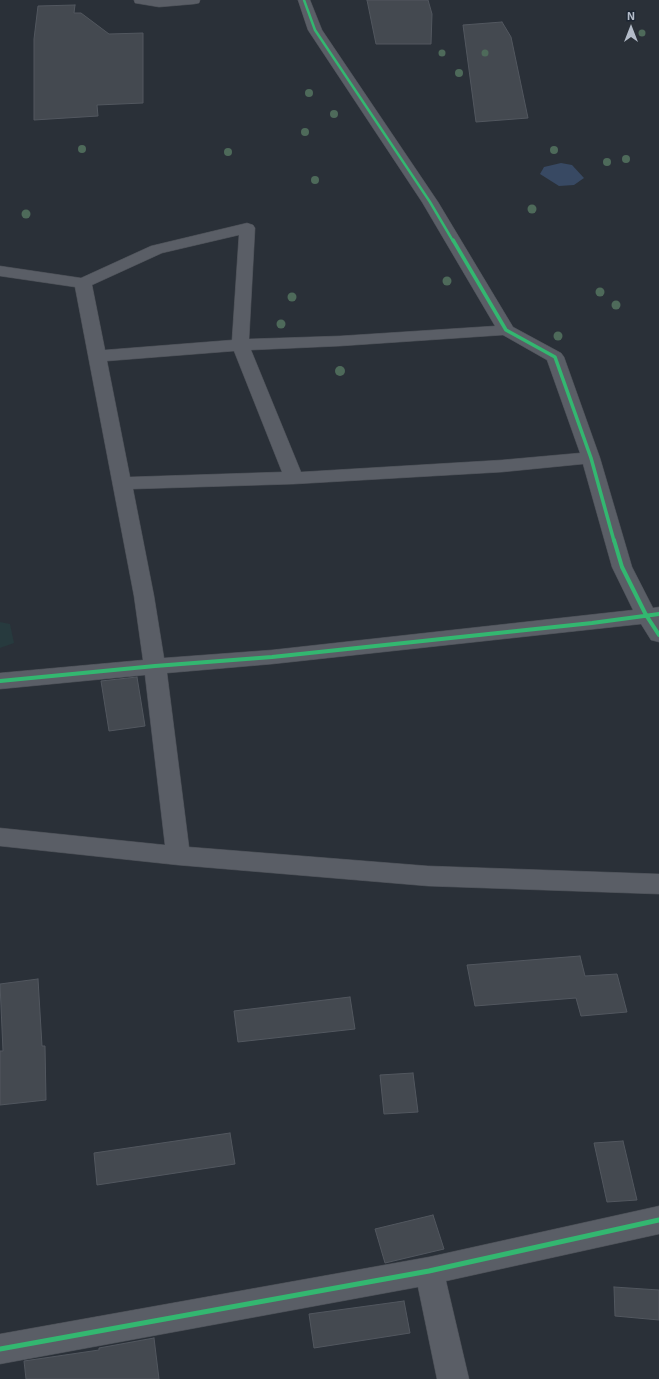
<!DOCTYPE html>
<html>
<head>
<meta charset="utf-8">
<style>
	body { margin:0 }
	#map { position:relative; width:659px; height:1379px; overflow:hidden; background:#2a3038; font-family:"Exo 2",sans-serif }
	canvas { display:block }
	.north { position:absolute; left:611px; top:8px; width:40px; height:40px; -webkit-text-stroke:3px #1d2633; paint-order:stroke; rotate:0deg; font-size:11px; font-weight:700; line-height:16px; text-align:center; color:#b4bcc9 }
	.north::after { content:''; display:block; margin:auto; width:14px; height:18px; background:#b4bcc9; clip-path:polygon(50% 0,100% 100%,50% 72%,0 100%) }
</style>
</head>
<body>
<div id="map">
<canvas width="659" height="1379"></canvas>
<div class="north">N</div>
</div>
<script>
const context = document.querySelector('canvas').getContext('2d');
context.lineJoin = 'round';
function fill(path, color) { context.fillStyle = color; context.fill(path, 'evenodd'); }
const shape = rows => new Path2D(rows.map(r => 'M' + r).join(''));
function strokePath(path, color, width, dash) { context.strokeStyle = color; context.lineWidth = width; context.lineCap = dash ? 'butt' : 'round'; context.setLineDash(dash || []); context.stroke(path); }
fill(shape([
	[0,622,10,624,14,643,0,648]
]), '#273a3e');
fill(shape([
	[561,163,572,165,584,178,574,185,559,186,540,174,544,167]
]), '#384963');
const building = shape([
	[367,0,428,0,432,14,431,44,376,44,367,0],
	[75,5,74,13,81,13,109,34,143,33,143,103,97,105,98,116,34,120,34,39,38,6,75,5],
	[502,22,511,37,528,118,476,122,463,25,502,22],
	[137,677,145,726,109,731,101,681,137,677],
	[580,956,585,976,617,974,627,1012,581,1016,576,998,475,1006,467,965,580,956],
	[38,979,42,1046,45,1046,46,1100,0,1105,0,1051,3,1051,0,984,38,979],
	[350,997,355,1029,238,1042,234,1011,350,997],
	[413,1073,418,1112,384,1114,380,1075,413,1073],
	[230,1133,235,1164,97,1185,94,1153,230,1133],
	[623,1141,637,1200,607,1202,594,1143,623,1141],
	[433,1215,444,1249,385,1263,375,1229,433,1215],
	[614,1287,659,1290,659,1320,615,1316,614,1287],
	[404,1301,410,1333,314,1348,309,1314,404,1301],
	[154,1338,159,1379,26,1379,24,1361,99,1350,99,1348,154,1338]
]);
fill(building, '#444950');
strokePath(building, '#52575f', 1);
const minor = shape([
	[134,0,200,0,199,3,194,4,159,7,135,3,134,0],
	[298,0,310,0,322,30,438,202,513,327,561,353,564,357,600,458,632,567,653,608,659,607,659,642,651,640,641,624,272,664,167,673,189,847,428,866,659,874,659,894,428,886,178,865,0,846,0,828,165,845,145,675,0,689,0,673,143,660,134,596,75,287,0,276,0,266,81,278,151,246,247,223,253,225,255,228,249,339,340,336,495,326,422,202,308,30,298,0],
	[239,235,232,340,105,350,92,285,162,253,239,235],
	[503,335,547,360,580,453,502,460,301,472,251,350,340,346,503,335],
	[234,351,282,472,130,477,107,361,234,351],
	[583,464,612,567,633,610,272,650,164,658,154,596,133,489,294,484,502,472,583,464],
	[659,1206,659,1234,446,1281,469,1379,437,1379,418,1287,0,1364,0,1334,429,1257,659,1206]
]);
strokePath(minor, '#484c53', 1);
fill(minor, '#5a5e66');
strokePath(shape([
	[304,0,315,30,430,202,453,241]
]), '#33b770', 2.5);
strokePath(shape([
	[453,240,506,330,555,357,591,458,614,541]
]), '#33b770', 3.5);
strokePath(shape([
	[614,540,622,567,646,615,659,635],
	[0,681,155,666,272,657,592,623,659,614]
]), '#33b770', 4);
strokePath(shape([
	[0,1349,429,1271,659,1220]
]), '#33b770', 5);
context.fillStyle = '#4e6a5a';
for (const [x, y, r] of [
	[642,33,3.5],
	[442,53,3.5],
	[485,53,3.5],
	[459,73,4],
	[309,93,4],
	[334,114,4],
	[305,132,4],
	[82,149,4],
	[554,150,4],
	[228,152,4],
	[626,159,4],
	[607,162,4],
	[315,180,4],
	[532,209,4.5],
	[26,214,4.5],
	[447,281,4.5],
	[600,292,4.5],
	[292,297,4.5],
	[616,305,4.5],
	[281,324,4.5],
	[558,336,4.5],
	[340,371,5]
]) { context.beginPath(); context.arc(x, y, r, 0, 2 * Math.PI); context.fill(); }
</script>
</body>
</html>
